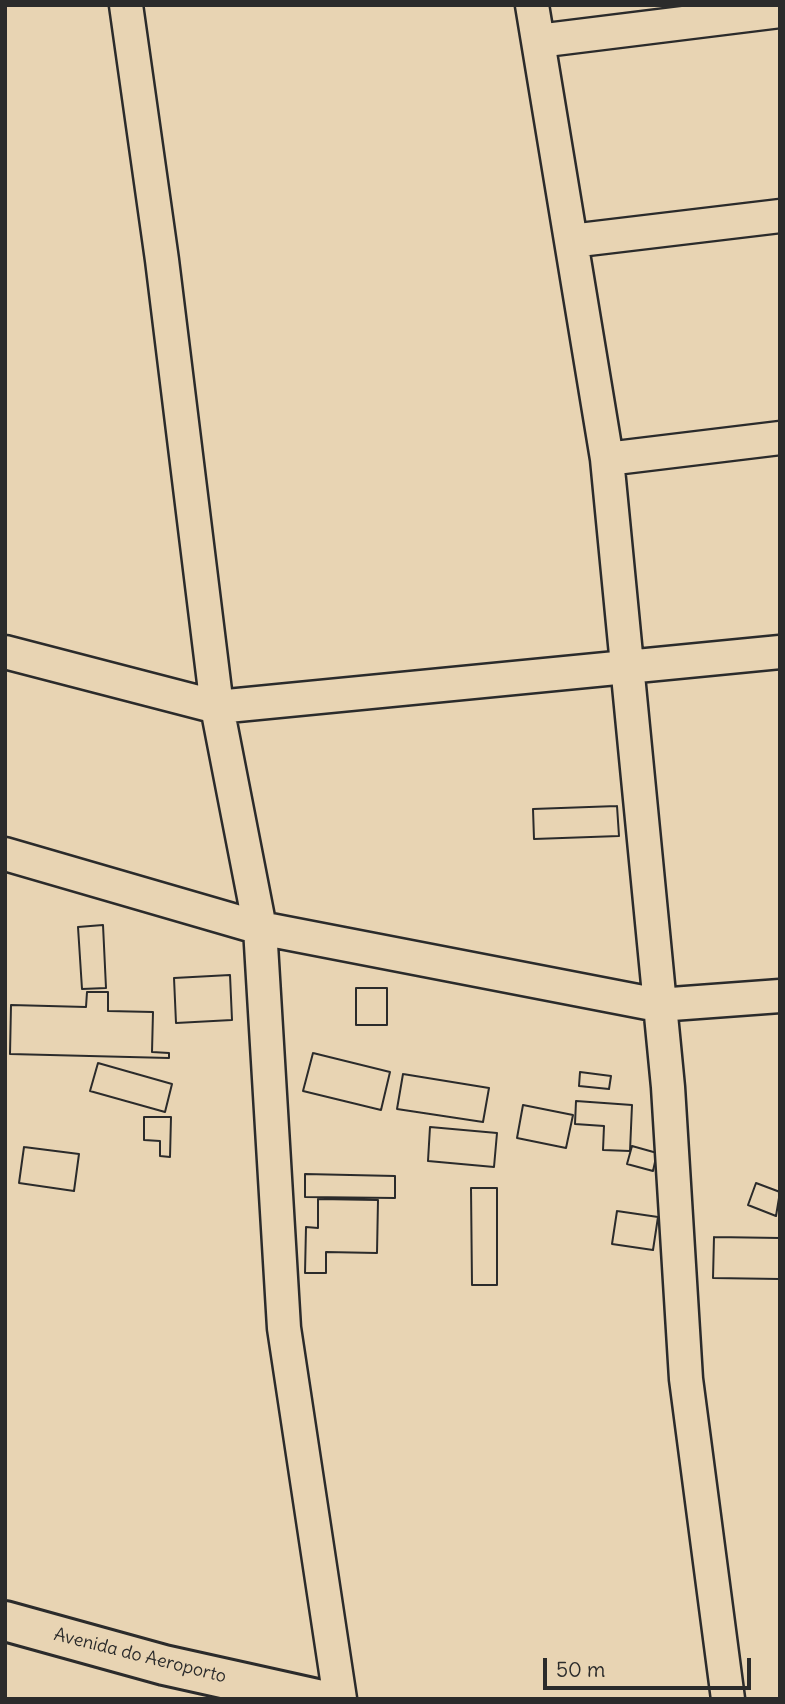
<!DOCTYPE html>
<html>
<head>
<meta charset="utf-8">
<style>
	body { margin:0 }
	#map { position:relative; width:785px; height:1704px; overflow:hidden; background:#e8d4b3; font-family:Delius,sans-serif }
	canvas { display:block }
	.frame { position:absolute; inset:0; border:7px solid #2b2b2b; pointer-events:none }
	.scale { position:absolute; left:543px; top:1658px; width:208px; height:32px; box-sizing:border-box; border:4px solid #2b2b2b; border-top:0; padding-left:9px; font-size:21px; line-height:24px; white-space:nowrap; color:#2b2b2b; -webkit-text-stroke:5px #e8d4b3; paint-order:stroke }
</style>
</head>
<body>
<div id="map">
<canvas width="785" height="1704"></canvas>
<div class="frame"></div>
<div class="scale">50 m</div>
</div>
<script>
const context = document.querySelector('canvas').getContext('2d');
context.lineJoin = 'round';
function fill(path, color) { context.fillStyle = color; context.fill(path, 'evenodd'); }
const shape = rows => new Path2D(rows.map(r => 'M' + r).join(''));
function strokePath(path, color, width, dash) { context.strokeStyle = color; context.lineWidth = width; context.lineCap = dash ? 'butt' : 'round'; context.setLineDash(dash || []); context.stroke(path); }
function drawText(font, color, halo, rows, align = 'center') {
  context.font = font + ' Delius,sans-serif'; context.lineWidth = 5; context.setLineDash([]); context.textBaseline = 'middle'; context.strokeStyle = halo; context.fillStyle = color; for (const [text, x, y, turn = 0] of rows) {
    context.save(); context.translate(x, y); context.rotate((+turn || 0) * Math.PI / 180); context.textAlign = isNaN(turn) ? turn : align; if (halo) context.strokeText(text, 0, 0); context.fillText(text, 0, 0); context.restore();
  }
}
const building = shape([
	[617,806,619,836,534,839,533,809,617,806],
	[617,806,619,836,534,839,533,809,617,806],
	[103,925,106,988,82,989,78,927,103,925],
	[103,925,106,988,82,989,78,927,103,925],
	[230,975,232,1020,176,1023,174,978,230,975],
	[230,975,232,1020,176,1023,174,978,230,975],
	[356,988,387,988,387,1025,356,1025,356,988],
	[356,988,387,988,387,1025,356,1025,356,988],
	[87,992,108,992,108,1011,153,1012,152,1052,169,1053,169,1058,10,1054,11,1005,86,1007,87,992],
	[87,992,108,992,108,1011,153,1012,152,1052,169,1053,169,1058,10,1054,11,1005,86,1007,87,992],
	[313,1053,390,1072,381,1110,303,1091,313,1053],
	[313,1053,390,1072,381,1110,303,1091,313,1053],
	[98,1063,172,1084,165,1112,90,1091,98,1063],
	[98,1063,172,1084,165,1112,90,1091,98,1063],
	[580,1072,611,1076,609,1089,579,1086,580,1072],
	[580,1072,611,1076,609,1089,579,1086,580,1072],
	[403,1074,489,1088,483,1122,397,1109,403,1074],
	[403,1074,489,1088,483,1122,397,1109,403,1074],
	[576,1101,632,1105,630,1151,603,1150,604,1126,575,1124,576,1101],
	[576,1101,632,1105,630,1151,603,1150,604,1126,575,1124,576,1101],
	[523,1105,573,1115,566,1148,517,1138,523,1105],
	[523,1105,573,1115,566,1148,517,1138,523,1105],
	[144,1117,171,1117,170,1157,160,1156,160,1141,144,1140,144,1117],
	[144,1117,171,1117,170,1157,160,1156,160,1141,144,1140,144,1117],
	[430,1127,497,1133,494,1167,428,1161,430,1127],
	[430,1127,497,1133,494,1167,428,1161,430,1127],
	[632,1146,657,1153,653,1171,627,1164,632,1146],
	[632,1146,657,1153,653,1171,627,1164,632,1146],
	[24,1147,79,1154,74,1191,19,1183,24,1147],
	[24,1147,79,1154,74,1191,19,1183,24,1147],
	[305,1174,395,1176,395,1198,305,1197,305,1174],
	[305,1174,395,1176,395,1198,305,1197,305,1174],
	[756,1183,780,1192,776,1216,748,1205,756,1183],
	[756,1183,780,1192,776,1216,748,1205,756,1183],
	[471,1188,497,1188,497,1285,472,1285,471,1188],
	[471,1188,497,1188,497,1285,472,1285,471,1188],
	[318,1199,378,1200,377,1253,326,1252,326,1273,305,1273,306,1227,318,1228,318,1199],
	[318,1199,378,1200,377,1253,326,1252,326,1273,305,1273,306,1227,318,1228,318,1199],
	[617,1211,658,1217,653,1250,612,1244,617,1211],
	[617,1211,658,1217,653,1250,612,1244,617,1211],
	[714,1237,780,1238,780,1279,713,1278,714,1237],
	[714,1237,780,1238,780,1279,713,1278,714,1237]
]);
fill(building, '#e8b39b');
strokePath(building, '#2b2b2b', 2);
const street = shape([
	[126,5,162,260,217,707,260,928,284,1328,340,1699],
	[532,5,607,459,668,1087,686,1379,728,1699],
	[538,41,780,11],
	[571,241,780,216],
	[607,459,780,438],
	[5,652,217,707,780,652],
	[5,854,260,928,658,1005,780,996]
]);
const primary = shape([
	[5,1621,164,1665,317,1699]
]);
strokePath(street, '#2b2b2b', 37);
strokePath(primary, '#2b2b2b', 44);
strokePath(street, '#e8d4b3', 32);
strokePath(primary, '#e8d4b3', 38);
drawText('18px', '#2b2b2b', '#e8d4b3', [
	["Avenida do Aeroporto",140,1656,14]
]);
</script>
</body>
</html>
